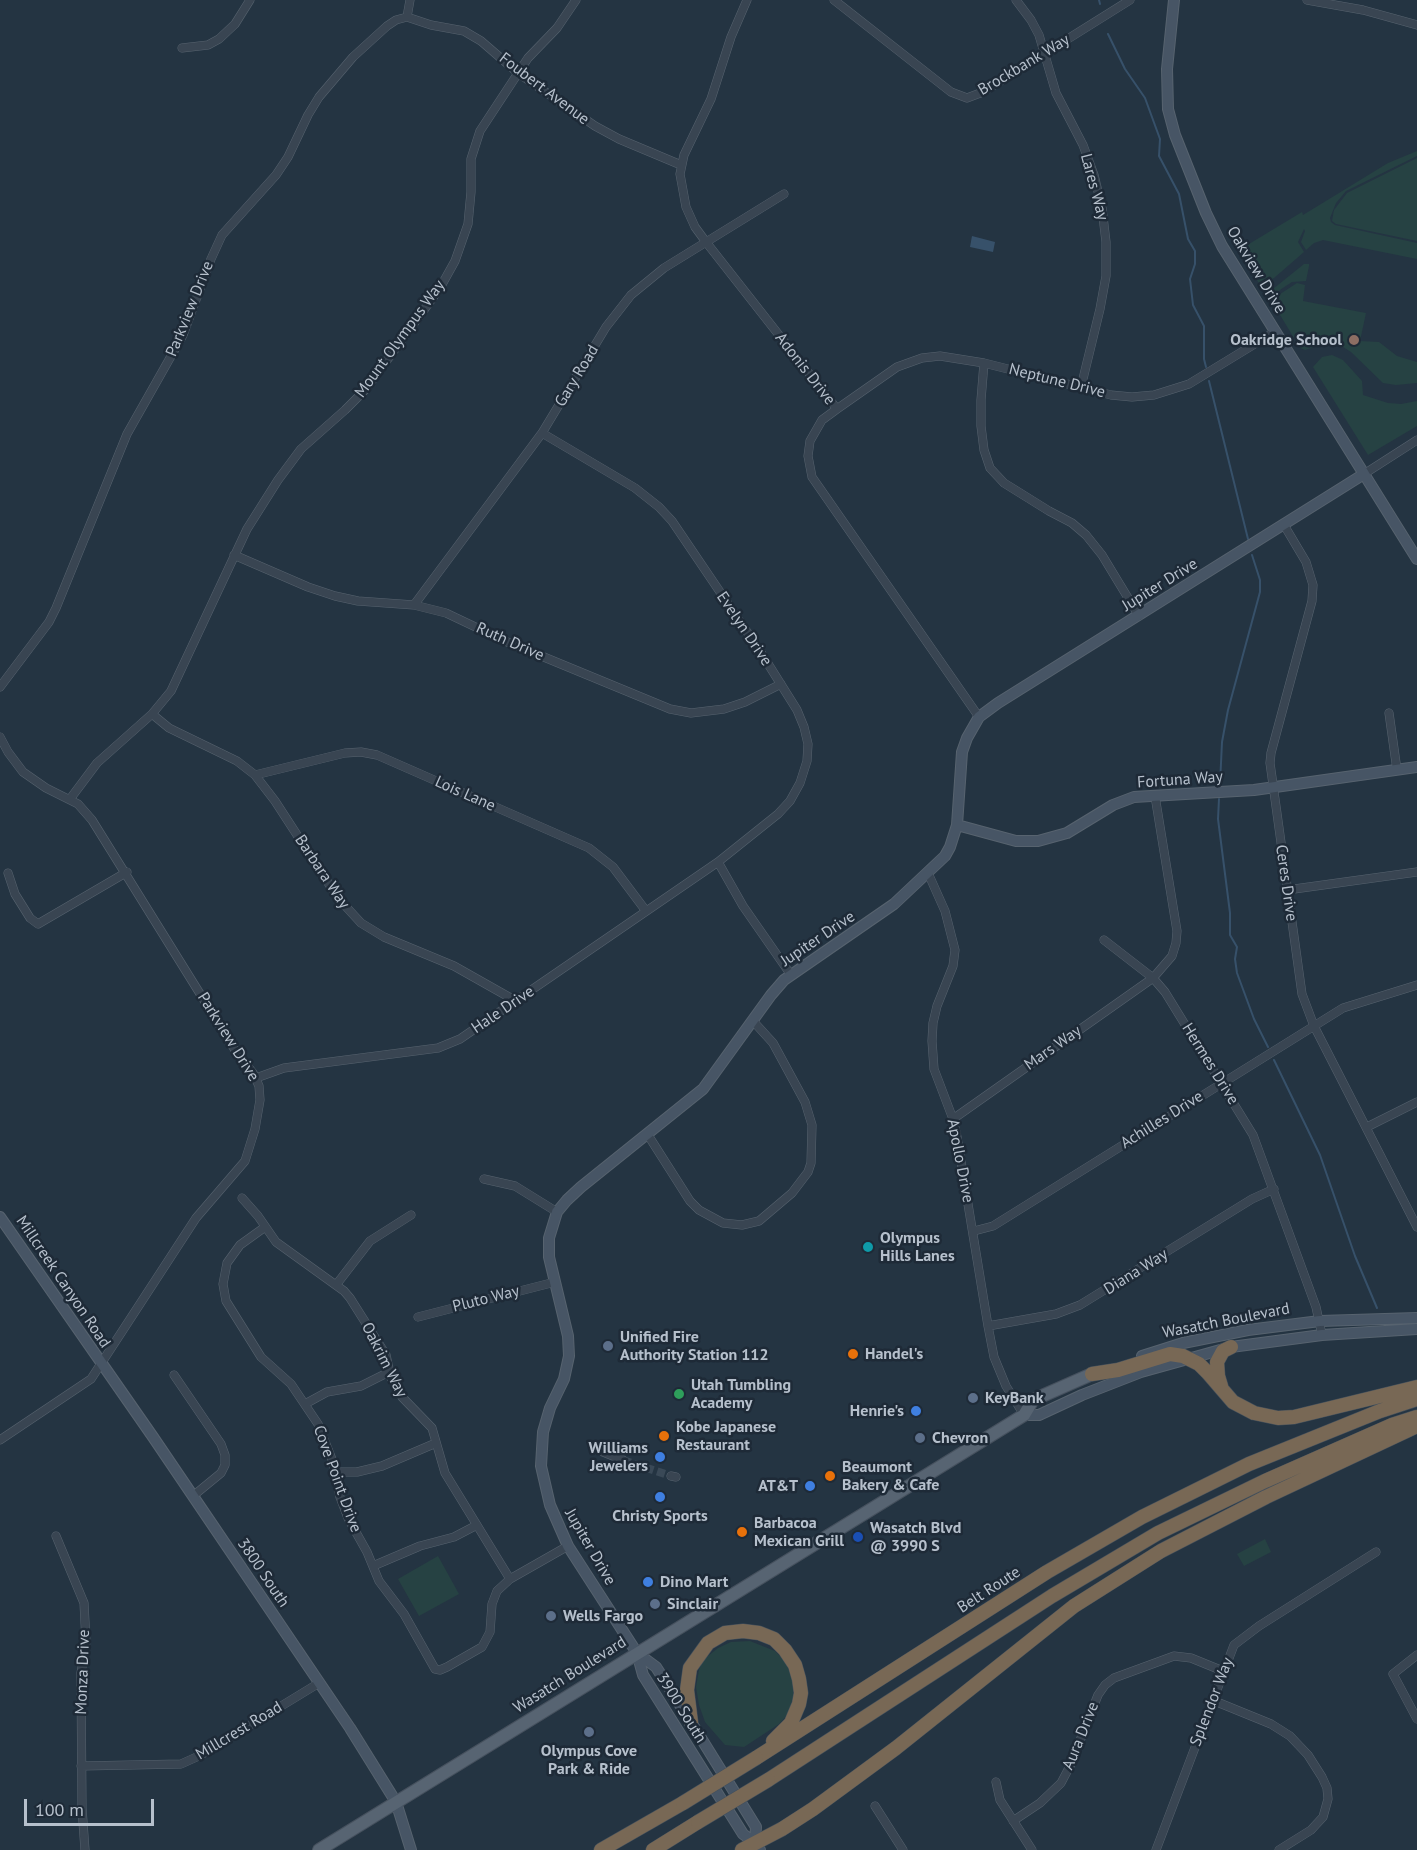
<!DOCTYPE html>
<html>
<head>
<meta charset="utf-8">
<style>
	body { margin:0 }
	#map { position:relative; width:1417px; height:1850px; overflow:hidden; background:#243442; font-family:"PT Sans",sans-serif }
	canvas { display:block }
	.scale { position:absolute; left:24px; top:1799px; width:130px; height:27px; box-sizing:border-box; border:3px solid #b6c0cc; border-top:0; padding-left:8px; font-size:18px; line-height:21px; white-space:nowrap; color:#b6c0cc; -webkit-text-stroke:4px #1e2a37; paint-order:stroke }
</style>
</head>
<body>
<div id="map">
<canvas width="1417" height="1850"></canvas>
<div class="scale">100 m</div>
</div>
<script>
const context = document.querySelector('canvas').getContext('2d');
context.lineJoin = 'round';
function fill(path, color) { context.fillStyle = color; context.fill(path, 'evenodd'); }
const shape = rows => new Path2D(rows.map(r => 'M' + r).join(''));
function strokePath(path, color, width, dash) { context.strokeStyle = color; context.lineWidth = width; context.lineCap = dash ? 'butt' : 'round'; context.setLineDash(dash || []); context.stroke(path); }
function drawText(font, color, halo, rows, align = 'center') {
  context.font = font + ' "PT Sans",sans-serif'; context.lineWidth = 5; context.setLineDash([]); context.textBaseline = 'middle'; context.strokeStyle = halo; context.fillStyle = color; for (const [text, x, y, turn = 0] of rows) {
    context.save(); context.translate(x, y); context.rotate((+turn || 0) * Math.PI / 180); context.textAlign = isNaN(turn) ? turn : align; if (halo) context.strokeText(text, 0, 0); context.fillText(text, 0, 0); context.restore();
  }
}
fill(shape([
	[1417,151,1417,156,1346,191,1336,203,1330,218,1331,222,1335,225,1417,243,1417,259,1323,240,1314,243,1306,250,1301,242,1305,231,1304,229,1298,242,1304,252,1274,278,1260,285,1239,250,1302,212,1303,215,1388,163],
	[1417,158,1417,241,1336,224,1332,221,1334,210,1347,193],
	[1304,264,1309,264,1309,266,1306,281,1292,282,1269,297,1267,295,1268,293],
	[1297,283,1305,285,1303,301,1366,313,1360,341,1379,342,1397,356,1417,362,1417,383,1396,385,1383,383,1351,352,1340,345,1323,344,1305,350,1300,348,1271,300],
	[1332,355,1343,360,1362,381,1363,395,1388,403,1401,404,1417,401,1417,426,1368,455,1313,367,1322,357],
	[1265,1539,1271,1552,1244,1566,1237,1554],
	[438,1556,459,1594,419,1616,398,1579],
	[750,1641,775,1651,786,1662,793,1681,793,1698,788,1714,779,1724,744,1747,725,1745,705,1722,699,1705,696,1687,699,1670,703,1660,718,1648,731,1642]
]), '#264243');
fill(shape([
	[972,236,995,242,993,252,970,247]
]), '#37516a');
strokePath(shape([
	[1099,0,1100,4],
	[1108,34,1125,69,1145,98,1160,139,1159,156,1179,194,1188,239,1195,251,1195,264,1190,279,1193,305,1204,326,1204,359,1206,367],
	[1209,381,1248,539],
	[1220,784,1222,742,1228,710,1260,592,1260,580,1252,555],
	[1219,799,1218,819,1230,913,1230,935,1237,947,1235,959,1237,973,1254,1019,1268,1047],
	[1274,1060,1320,1155,1355,1256,1377,1308]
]), '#37516a', 2);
strokePath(shape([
	[623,1460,671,1476]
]), '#3a4957', 8, [8, 4]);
const street = shape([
	[747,0,731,37,711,99,684,155,680,174,686,207,695,227,706,242,837,409,822,420,810,441,808,456,812,477,979,717],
	[834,0,951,92,967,98,983,92,1130,0],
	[1016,0,1031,20,1039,35,1056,93,1083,145,1094,175,1102,208,1106,242,1106,276,1100,309,1081,387],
	[1307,0,1363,10,1417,25],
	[407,17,431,25,464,31,481,41,518,73,595,126,619,139,681,165],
	[407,17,410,0],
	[182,48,208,45,219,39,235,24,250,0],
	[984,363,981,400,981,426,984,450,990,468,1004,483,1049,511,1072,523,1086,535,1102,555,1139,616],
	[837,409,897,367,922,358,940,356,984,363,1111,395,1132,397,1154,395,1189,384,1276,331],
	[1364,474,1417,440],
	[1284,525,1306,562,1313,585,1312,601,1271,753,1270,763,1302,994,1314,1026,1417,1227],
	[234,555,308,587,335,596,358,601,414,605,446,613,505,641,670,709,691,713,724,709,745,702,781,684],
	[414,605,542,433,606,327,631,295,664,268,784,194],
	[0,687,49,622,56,608,127,434,183,335,211,259,222,235,276,175,288,157,308,115,319,97,353,57,387,26,396,20,407,17],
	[1389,713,1397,770],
	[152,714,169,728,237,761,255,775,275,801,338,898,361,923,384,937,454,966,516,1001],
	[0,737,8,752,23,772,46,788,78,804,92,820,235,1050,253,1073,259,1086,260,1100,255,1129,245,1161,196,1218,91,1379,0,1440],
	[255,775,345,753,361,752,377,755,589,848,613,867,646,911],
	[1155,796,1177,931,1176,943,1172,956,1153,978,1165,992,1253,1135,1316,1307,1322,1335],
	[70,799,97,763,152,714,171,691,247,529,278,480,301,449,345,410,365,390,440,288,455,261,468,224,471,192,471,159,480,131,528,58,557,28,576,0],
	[718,862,743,906,791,975],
	[8,873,15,894,30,918,38,924,127,872],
	[928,873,945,911,955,950,953,966,937,1006,933,1023,932,1041,934,1069,953,1119,957,1137,988,1326,994,1357,1006,1386,1024,1415],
	[1287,890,1417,872],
	[256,1078,284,1068,438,1048,460,1039,718,862,778,814,790,801,800,783,807,761,808,744,804,727,797,710,760,651,672,521,659,507,635,488,542,433],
	[953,1119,1153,978,1104,940],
	[1367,1127,1417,1102],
	[648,1135,690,1201,699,1210,723,1223,742,1225,759,1221,792,1193,808,1172,811,1163,812,1125,805,1102,773,1043,753,1021],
	[484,1179,515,1186,557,1212],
	[242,1198,258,1216,276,1242,344,1291,350,1298,386,1355,391,1378,402,1397,432,1428,445,1473,510,1579],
	[265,1227,240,1245,227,1263,223,1284,226,1301,261,1357,291,1384,318,1424,333,1462,340,1497,348,1518,367,1552,379,1581,404,1614,435,1669,440,1670,447,1667,482,1647,490,1632,492,1604,497,1591,510,1579,568,1546],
	[974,1231,993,1226,1343,1008,1417,985],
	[336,1285,370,1241,411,1215],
	[418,1317,555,1282],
	[988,1326,1056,1314,1080,1305,1252,1199,1274,1189],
	[174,1375,221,1444,225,1455,225,1465,221,1473,193,1496],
	[305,1404,327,1392,361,1386,389,1372],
	[603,1452,623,1460],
	[335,1472,357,1472,382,1466,436,1443],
	[671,1476,676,1477],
	[56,1536,84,1603,86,1642,81,1673,82,1808,85,1850],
	[373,1566,420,1546,454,1537,477,1525],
	[1417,1655,1393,1674,1417,1719],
	[1212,1700,1271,1724,1290,1736,1308,1755,1322,1777,1327,1788,1328,1799,1323,1817,1311,1830,1279,1850],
	[81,1766,181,1764,201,1755,319,1683],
	[996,1782,1000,1800,1032,1850],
	[875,1806,903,1850],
	[1013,1821,1040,1803,1061,1783,1070,1766,1098,1695,1105,1685,1114,1678,1174,1656,1191,1658,1223,1671],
	[1156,1850,1234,1645,1259,1626,1376,1552]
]);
const secondary = shape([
	[1174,0,1167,69,1168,109,1175,135,1206,213,1222,246,1417,559],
	[957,825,1016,841,1038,841,1067,833,1113,805,1134,797,1254,790,1417,767],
	[0,1217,153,1437,350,1728,396,1802,411,1850],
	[1142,1356,1183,1343,1248,1330,1320,1321,1417,1318],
	[1024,1415,1039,1415,1082,1395,1141,1372,1231,1347,1322,1335,1417,1329],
	[637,1653,656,1667,691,1722,756,1827,755,1843],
	[760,1850,755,1843,743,1834,643,1675,637,1653,568,1546,550,1505,541,1466,543,1432,550,1408,564,1379,569,1356,568,1336,549,1257,549,1238,557,1212,567,1200,581,1187,703,1089,771,995,784,980,894,904,945,856,950,847,957,825,962,752,967,738,979,717,998,703,1364,474]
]);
const primary = shape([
	[319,1850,1024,1415,1033,1400,1092,1374]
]);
const highway = shape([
	[1092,1374,1118,1370,1170,1354,1183,1356,1199,1364,1208,1373,1233,1402,1254,1413,1278,1418,1294,1417,1417,1387],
	[1221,1386,1218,1376,1217,1362,1223,1351,1231,1347],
	[691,1722,687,1690,690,1668,708,1643,725,1633,743,1631,759,1633,774,1639,785,1650,795,1665,799,1679,801,1693,799,1704,791,1723,773,1741],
	[756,1758,1047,1572,1142,1517,1249,1464,1380,1411,1417,1399],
	[768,1780,1052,1596,1158,1533,1265,1481,1392,1425,1417,1417],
	[601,1850,683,1803],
	[653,1850,698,1822],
	[742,1850,782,1829,813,1809,896,1748,1074,1606,1161,1551,1266,1497,1417,1426]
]);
strokePath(street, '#57636f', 9);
strokePath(secondary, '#57636f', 12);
strokePath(primary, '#46515e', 14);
strokePath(highway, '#44505c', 15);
strokePath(street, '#394552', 8);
strokePath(secondary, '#475565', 10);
strokePath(primary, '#576472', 12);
strokePath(highway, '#786855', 14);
const highwayBridge = shape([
	[683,1803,756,1758],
	[698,1822,768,1780]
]);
strokePath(highwayBridge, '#44505c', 15, []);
strokePath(highwayBridge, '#786855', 14);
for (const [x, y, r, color] of [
	[1354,340,6,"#8d6e63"],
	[868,1247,6,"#0f9aa8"],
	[608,1346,6,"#5c6f8a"],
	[853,1354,6,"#e8710a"],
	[679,1394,6,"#2e9e5b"],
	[973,1398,6,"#5c6f8a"],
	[916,1411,6,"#3f7fe0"],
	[664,1436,6,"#e8710a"],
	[920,1438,6,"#5c6f8a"],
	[660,1457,6,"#3f7fe0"],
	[830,1476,6,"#e8710a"],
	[810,1486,6,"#3f7fe0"],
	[660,1497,6,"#3f7fe0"],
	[742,1532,6,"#e8710a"],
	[858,1537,6,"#1a4fb4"],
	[648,1582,6,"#3f7fe0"],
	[655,1604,6,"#5c6f8a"],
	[551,1616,6,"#5c6f8a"],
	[589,1732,6,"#5c6f8a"]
]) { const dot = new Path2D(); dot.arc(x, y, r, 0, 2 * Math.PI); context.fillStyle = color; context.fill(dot); strokePath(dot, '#1e2a37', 2); }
drawText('16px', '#b6c0cc', '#1e2a37', [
	["Brockbank Way",1024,65,-31],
	["Foubert Avenue",544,89,37],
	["Lares Way",1094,187,75],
	["Oakview Drive",1256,270,59],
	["Parkview Drive",190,309,-68],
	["Mount Olympus Way",400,339,-54],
	["Adonis Drive",805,369,52],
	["Gary Road",577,376,-59],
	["Neptune Drive",1057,381,14],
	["Jupiter Drive",1160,585,-32],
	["Evelyn Drive",744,629,56],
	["Ruth Drive",510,642,24],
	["Fortuna Way",1180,780,-4],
	["Lois Lane",465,794,24],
	["Barbara Way",322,872,56],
	["Ceres Drive",1286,883,82],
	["Jupiter Drive",818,939,-34],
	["Hale Drive",503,1010,-34],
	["Parkview Drive",228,1037,58],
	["Mars Way",1053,1048,-35],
	["Hermes Drive",1210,1064,58],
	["Achilles Drive",1162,1120,-32],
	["Apollo Drive",960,1161,79],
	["Diana Way",1136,1272,-32],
	["Millcreek Canyon Road",63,1282,56],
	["Pluto Way",486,1299,-14],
	["Wasatch Boulevard",1226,1321,-11],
	["Oakrim Way",384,1360,63],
	["Cove Point Drive",337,1479,70],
	["Jupiter Drive",590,1547,60],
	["3800 South",263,1573,56],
	["Belt Route",989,1590,-33],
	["Monza Drive",83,1672,-88],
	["Wasatch Boulevard",570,1675,-32],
	["Splendor Way",1212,1702,-69],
	["3900 South",681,1708,58],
	["Millcrest Road",239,1731,-31],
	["Aura Drive",1081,1736,-68]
]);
drawText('bold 16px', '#b6c0cc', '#1e2a37', [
	["Oakridge School",1342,340,"right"],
	["Olympus",880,1238],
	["Hills Lanes",880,1256],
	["Unified Fire",620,1337],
	["Authority Station 112",620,1355],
	["Handel's",865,1354],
	["Utah Tumbling",691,1385],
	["Academy",691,1403],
	["KeyBank",985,1398],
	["Henrie's",904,1411,"right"],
	["Kobe Japanese",676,1427],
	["Restaurant",676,1445],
	["Chevron",932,1438],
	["Williams",648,1448,"right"],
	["Jewelers",648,1466,"right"],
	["Beaumont",842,1467],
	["Bakery & Cafe",842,1485],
	["AT&T",798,1486,"right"],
	["Christy Sports",660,1516,"center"],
	["Barbacoa",754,1523],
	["Mexican Grill",754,1541],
	["Wasatch Blvd",870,1528],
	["@ 3990 S",870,1546],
	["Dino Mart",660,1582],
	["Sinclair",667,1604],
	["Wells Fargo",563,1616],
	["Olympus Cove",589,1751,"center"],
	["Park & Ride",589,1769,"center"]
], 'left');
</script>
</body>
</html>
